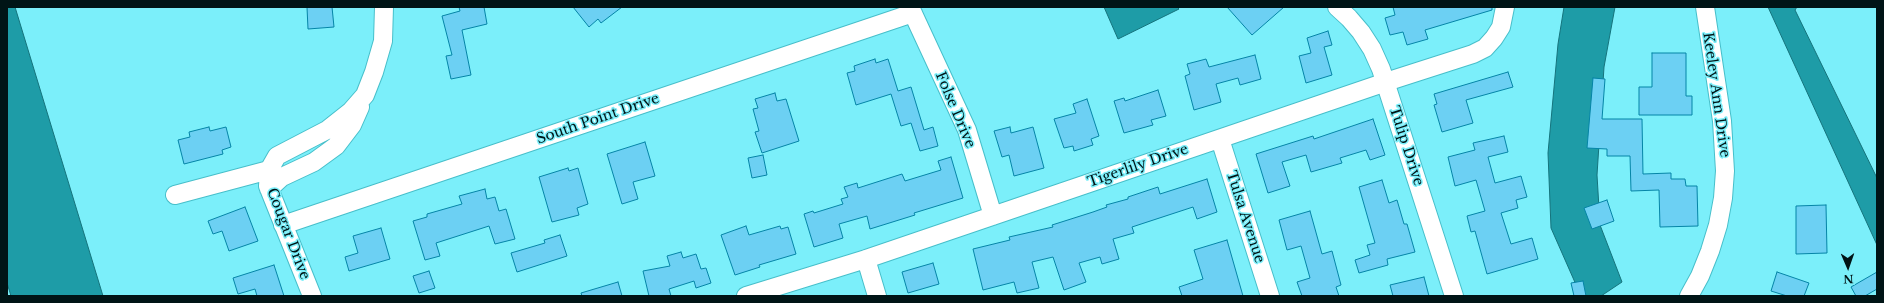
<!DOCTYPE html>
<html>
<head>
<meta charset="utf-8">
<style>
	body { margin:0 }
	#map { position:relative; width:1884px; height:303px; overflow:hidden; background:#7beffa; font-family:"Libre Baskerville",serif }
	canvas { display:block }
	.frame { position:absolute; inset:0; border:8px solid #001416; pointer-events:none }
	.north { position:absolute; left:1828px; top:247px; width:40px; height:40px; -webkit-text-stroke:3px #7beffa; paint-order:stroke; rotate:178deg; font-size:11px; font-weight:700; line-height:16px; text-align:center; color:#001416 }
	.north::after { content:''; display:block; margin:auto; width:14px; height:18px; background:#001416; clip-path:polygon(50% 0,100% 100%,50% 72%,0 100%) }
</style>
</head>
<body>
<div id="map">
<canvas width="1884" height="303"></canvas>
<div class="frame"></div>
<div class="north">N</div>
</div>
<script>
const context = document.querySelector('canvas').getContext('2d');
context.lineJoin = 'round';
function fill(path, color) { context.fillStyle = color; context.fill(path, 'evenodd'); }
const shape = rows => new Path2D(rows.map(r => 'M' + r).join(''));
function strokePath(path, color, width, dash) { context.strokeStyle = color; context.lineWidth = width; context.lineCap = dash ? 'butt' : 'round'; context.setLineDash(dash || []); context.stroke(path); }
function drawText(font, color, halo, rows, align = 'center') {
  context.font = font + ' "Libre Baskerville",serif'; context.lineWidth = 3; context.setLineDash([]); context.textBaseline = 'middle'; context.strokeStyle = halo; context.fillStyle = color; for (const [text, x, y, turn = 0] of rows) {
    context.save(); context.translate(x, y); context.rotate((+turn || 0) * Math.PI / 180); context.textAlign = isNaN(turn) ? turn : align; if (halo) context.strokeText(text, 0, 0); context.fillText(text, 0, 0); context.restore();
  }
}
const water = shape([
	[7,7,15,7,103,296,11,296,7,283,7,7],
	[1104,7,1177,7,1179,9,1118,39,1104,7],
	[1564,7,1615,7,1604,67,1597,175,1600,225,1622,282,1601,296,1581,296,1551,228,1548,153,1558,44,1564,7],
	[1768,7,1797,7,1795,10,1877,178,1877,245,1768,7]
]);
fill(water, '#1e9ca7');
strokePath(water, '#15737c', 1);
const building = shape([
	[307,7,332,7,334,27,308,29,307,7],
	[459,7,484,7,487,24,462,30,471,75,451,79,446,56,452,55,442,16,460,11,459,7],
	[573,7,622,7,601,23,598,19,589,27,573,7],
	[1227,7,1284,7,1252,35,1227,7],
	[1393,7,1492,7,1492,10,1425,30,1428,39,1407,45,1403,32,1390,35,1385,18,1395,15,1393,7],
	[1328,31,1332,45,1324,47,1332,75,1306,83,1299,56,1311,53,1307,38,1328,31],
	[1652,53,1686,53,1686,96,1692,96,1692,115,1639,115,1639,87,1652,87,1652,53],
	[1255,55,1261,79,1240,85,1238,78,1216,84,1221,102,1194,110,1185,76,1190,74,1187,64,1206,59,1209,67,1255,55],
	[875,59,876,63,888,59,898,91,911,87,924,130,933,127,938,146,920,151,911,123,901,126,891,94,856,105,847,73,855,71,854,66,875,59],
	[1508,72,1513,87,1466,100,1473,123,1442,132,1434,105,1437,104,1434,94,1508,72],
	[1593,78,1605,79,1602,119,1642,119,1643,174,1671,173,1671,179,1685,179,1686,186,1697,186,1698,226,1660,227,1659,190,1631,191,1630,156,1607,156,1607,149,1587,148,1593,78],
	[1158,90,1166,116,1151,120,1153,125,1124,133,1114,101,1124,98,1125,101,1158,90],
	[775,93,777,101,786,99,799,141,762,153,755,132,759,131,753,109,758,108,755,99,775,93],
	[1087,99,1099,136,1091,139,1093,145,1074,151,1073,146,1064,148,1054,119,1076,113,1073,104,1087,99],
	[1373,119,1385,155,1370,160,1366,150,1340,158,1342,163,1311,172,1306,155,1282,162,1290,186,1268,193,1256,154,1313,136,1314,139,1373,119],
	[209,127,210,131,226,127,231,147,222,150,223,154,184,164,178,140,190,137,189,132,209,127],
	[1010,127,1011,133,1033,127,1044,168,1014,176,1009,155,1002,157,994,131,1010,127],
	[1504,136,1508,152,1488,157,1495,183,1521,176,1527,197,1516,200,1518,208,1501,213,1511,244,1532,238,1538,259,1487,274,1475,231,1471,232,1467,216,1485,211,1476,180,1455,186,1448,157,1475,150,1473,143,1504,136],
	[645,142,655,176,633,182,638,199,622,204,607,154,645,142],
	[763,155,767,175,752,178,748,158,763,155],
	[951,157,963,198,914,213,915,215,870,229,867,216,839,224,843,238,814,247,804,214,813,211,814,213,843,204,841,199,848,197,844,187,857,183,858,188,902,174,905,181,941,170,938,161,951,157],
	[568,168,569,171,578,168,588,204,577,208,579,215,552,222,539,177,568,168],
	[1207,179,1217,212,1197,219,1193,207,1132,227,1134,233,1113,239,1119,259,1102,264,1100,257,1079,263,1086,282,1064,290,1053,257,1032,262,1039,288,1017,293,1014,282,983,290,973,249,1010,240,1009,237,1053,227,1052,225,1093,212,1107,207,1106,205,1128,199,1128,197,1158,187,1160,194,1207,179],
	[1382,180,1389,203,1397,200,1404,224,1407,224,1415,252,1387,259,1388,265,1359,273,1355,260,1370,255,1367,245,1375,243,1359,187,1382,180],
	[485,189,487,199,495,197,499,211,506,209,515,239,495,244,489,226,436,243,440,256,425,260,413,221,427,217,427,214,462,204,459,196,485,189],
	[1607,200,1614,221,1592,229,1584,208,1607,200],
	[1826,205,1827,253,1796,254,1796,206,1826,205],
	[245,207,258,241,229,251,222,231,213,234,208,221,245,207],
	[1310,211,1322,254,1332,251,1341,285,1336,287,1339,296,1302,296,1297,282,1310,278,1301,246,1287,250,1279,220,1310,211],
	[746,226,749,235,780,226,781,229,788,227,796,254,759,265,760,267,735,275,721,235,746,226],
	[381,228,390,259,349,271,345,257,358,253,353,236,381,228],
	[560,235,567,256,517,272,511,253,545,243,544,240,560,235],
	[1227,240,1243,296,1182,296,1179,287,1203,279,1194,250,1227,240],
	[681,252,683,258,696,254,701,269,706,268,711,283,696,288,694,281,669,289,671,296,649,296,643,271,670,266,667,256,681,252],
	[933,263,939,284,908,293,902,272,933,263],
	[274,265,284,296,257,296,255,289,238,294,233,278,274,265],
	[429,271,435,288,419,293,413,276,429,271],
	[1777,272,1809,283,1804,296,1787,296,1771,291,1777,272],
	[1877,272,1877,289,1865,296,1856,296,1851,287,1877,272],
	[1424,277,1429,296,1393,296,1390,285,1424,277],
	[1583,281,1586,296,1574,296,1571,283,1583,281],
	[618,282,622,296,582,296,581,293,618,282]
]);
fill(building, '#6cd0f3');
strokePath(building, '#0584a6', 1);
const minor = shape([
	[910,7,967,130,993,216],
	[1337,7,1349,18,1361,32,1372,49,1381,69,1454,296],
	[1220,139,1270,296],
	[269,189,282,177,314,162,336,146,352,125,360,107],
	[175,195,269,170],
	[283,225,913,13],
	[866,259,877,296],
	[312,296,268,186,269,170,277,156,327,130,351,111,365,95,374,72,383,41,384,7],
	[746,296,866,259,1392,80,1473,54,1485,48,1494,38,1501,27,1505,7],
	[1689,296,1700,276,1710,251,1718,225,1723,198,1725,171,1722,121,1705,7]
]);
strokePath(minor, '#47bfca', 20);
strokePath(minor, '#fff', 18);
drawText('14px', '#001416', '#7beffa', [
	["Keeley Ann Drive",1716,95,82],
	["Folse Drive",955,110,67],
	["South Point Drive",598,119,-19],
	["Tulip Drive",1406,146,72],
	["Tigerlily Drive",1138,166,-19],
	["Tulsa Avenue",1245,217,72],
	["Cougar Drive",288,234,69]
]);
</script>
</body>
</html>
